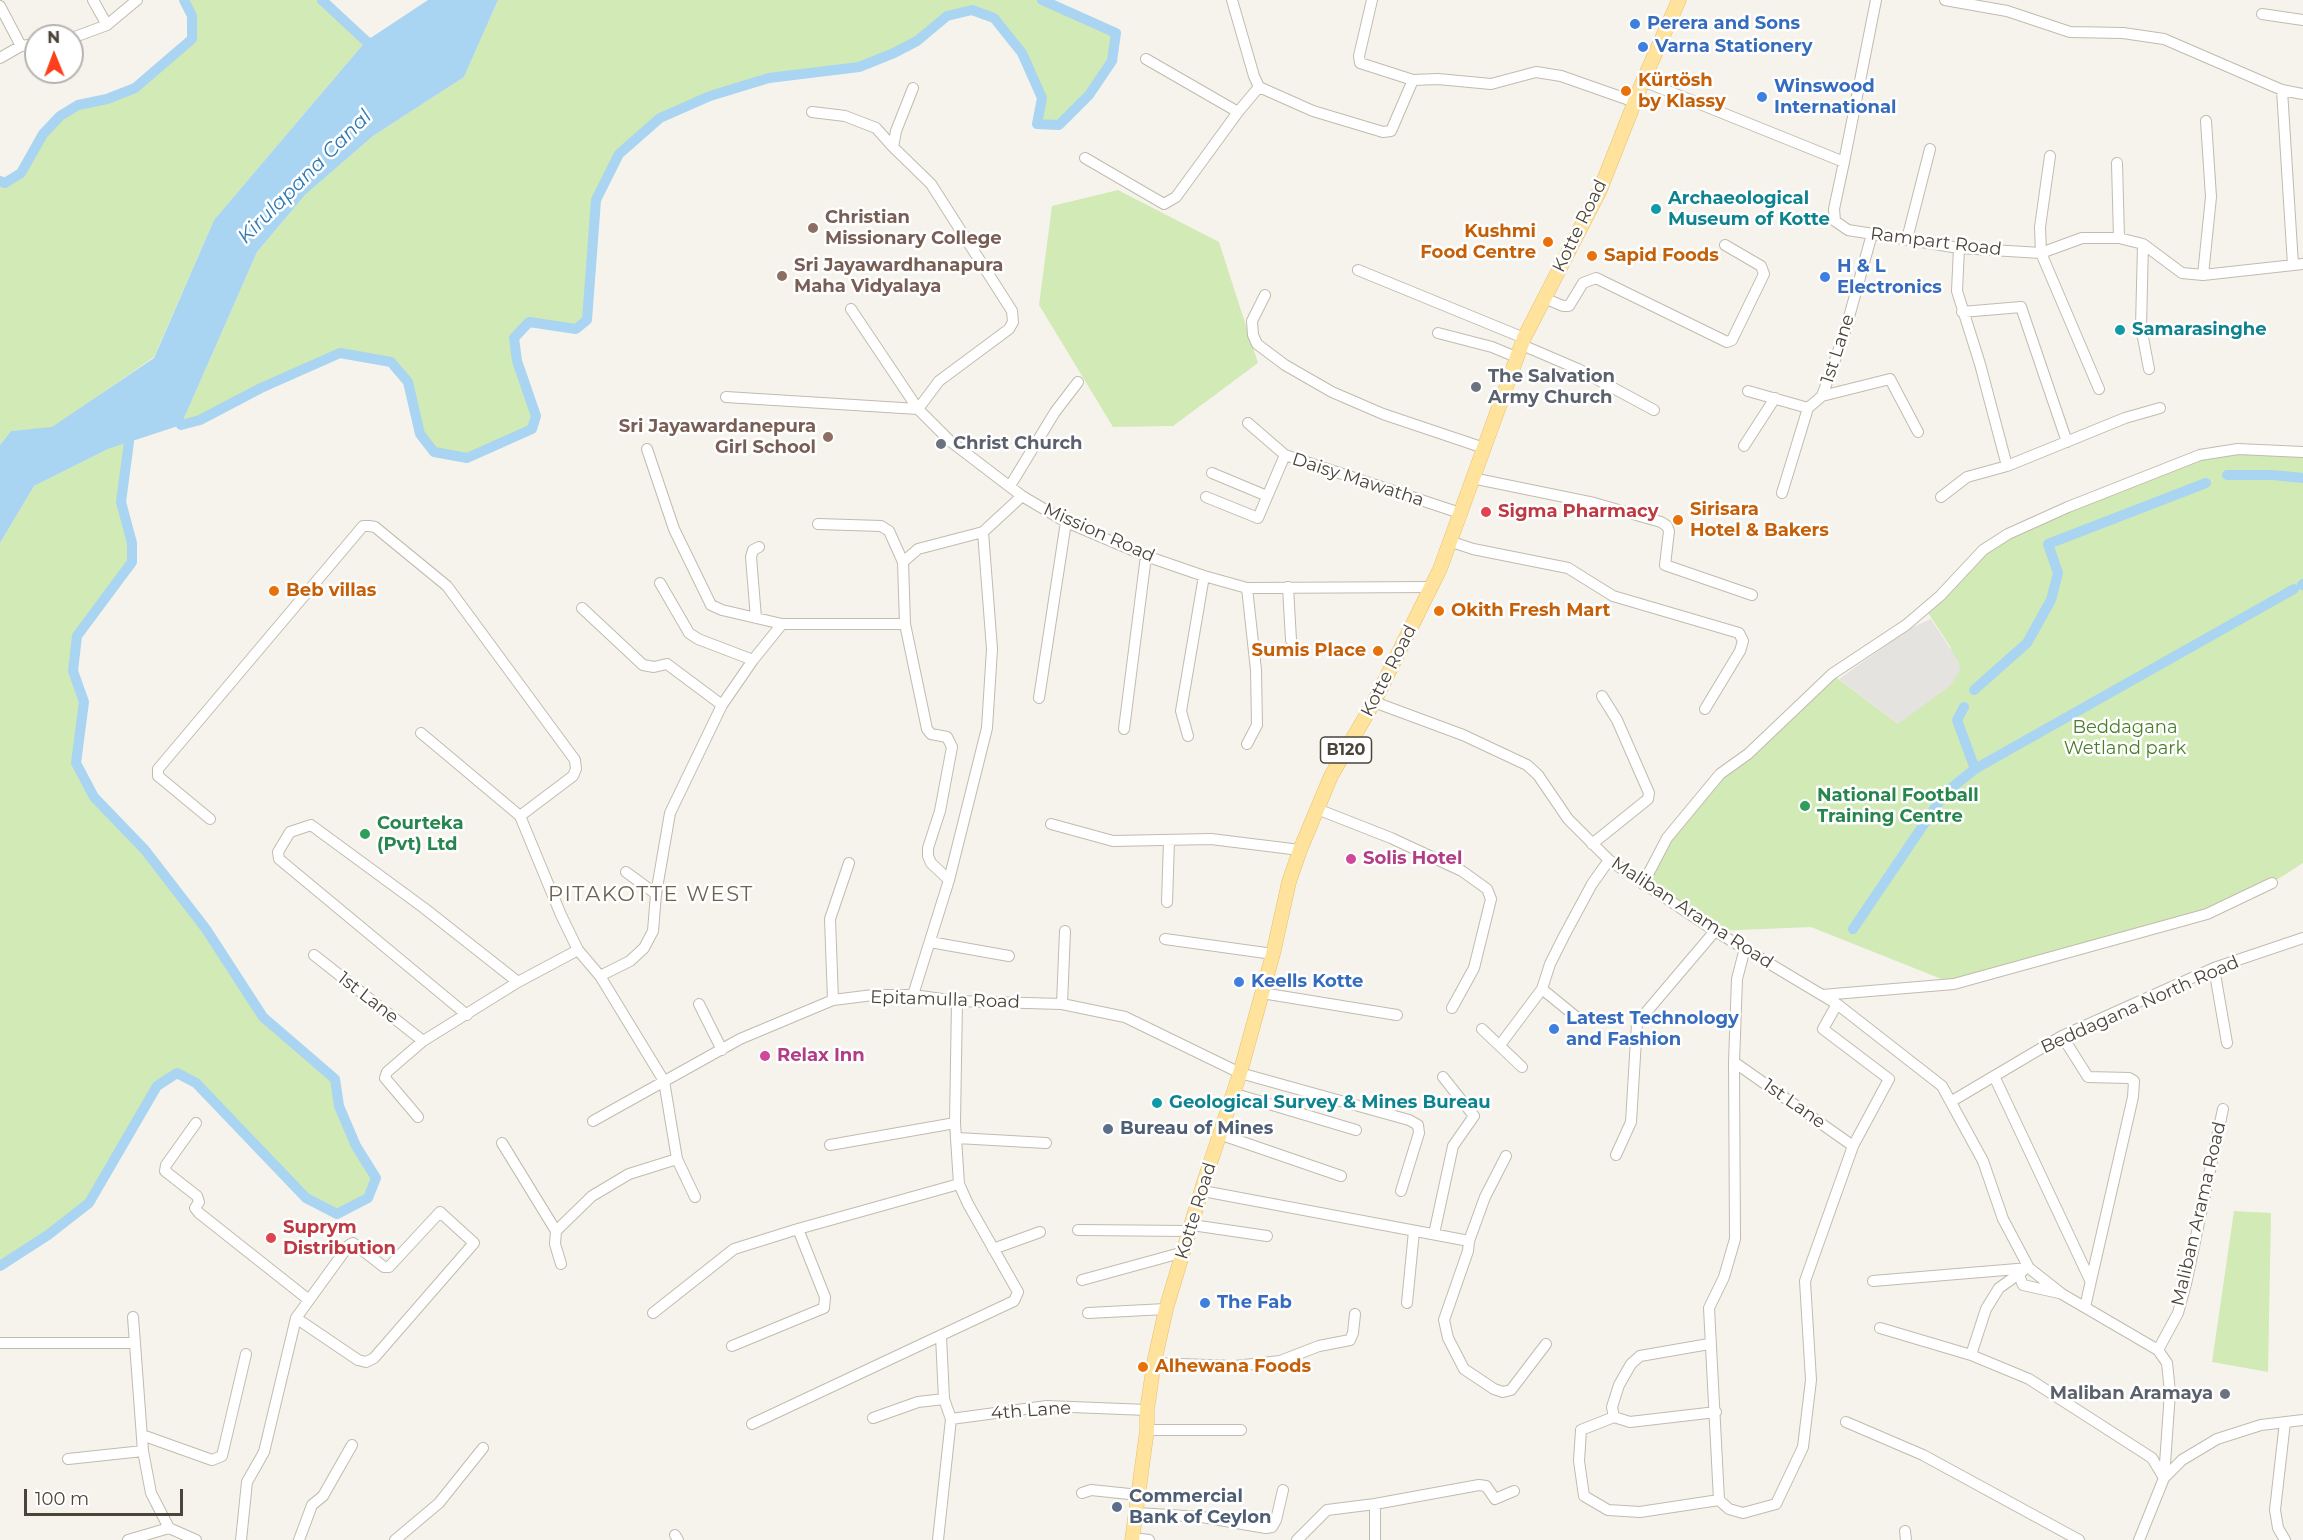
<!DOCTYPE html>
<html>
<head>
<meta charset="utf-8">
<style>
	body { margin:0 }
	#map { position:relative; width:2303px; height:1540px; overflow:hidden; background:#f6f3ec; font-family:Montserrat,sans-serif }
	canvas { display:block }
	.north { position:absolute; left:24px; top:24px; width:60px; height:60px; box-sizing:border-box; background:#fff; border:2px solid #b7b4b0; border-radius:50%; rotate:359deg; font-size:16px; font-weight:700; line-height:24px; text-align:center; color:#4b4439 }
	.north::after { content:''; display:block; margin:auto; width:21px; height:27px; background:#fc3f1d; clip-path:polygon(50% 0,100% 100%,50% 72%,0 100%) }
	.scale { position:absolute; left:24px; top:1489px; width:159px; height:27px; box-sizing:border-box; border:3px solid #4b4439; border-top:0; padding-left:8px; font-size:18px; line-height:21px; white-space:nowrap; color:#4b4439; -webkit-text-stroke:4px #fff; paint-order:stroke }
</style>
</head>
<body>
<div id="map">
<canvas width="2303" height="1540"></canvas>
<div class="north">N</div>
<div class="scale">100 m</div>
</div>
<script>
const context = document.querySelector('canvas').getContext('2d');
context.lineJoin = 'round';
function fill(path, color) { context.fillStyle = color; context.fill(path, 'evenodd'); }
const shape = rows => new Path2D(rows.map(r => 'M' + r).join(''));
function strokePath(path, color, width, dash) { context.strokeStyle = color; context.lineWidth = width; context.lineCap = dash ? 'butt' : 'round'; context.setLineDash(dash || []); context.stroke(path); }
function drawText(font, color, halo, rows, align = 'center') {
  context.font = font + ' Montserrat,sans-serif'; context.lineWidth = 5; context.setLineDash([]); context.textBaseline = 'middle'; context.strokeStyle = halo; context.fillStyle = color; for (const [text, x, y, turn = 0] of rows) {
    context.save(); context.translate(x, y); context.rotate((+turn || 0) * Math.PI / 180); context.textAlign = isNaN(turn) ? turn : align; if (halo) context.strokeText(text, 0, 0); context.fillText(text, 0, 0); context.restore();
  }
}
fill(shape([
	[184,0,322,0,366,41,214,220,154,357,52,428,11,431,0,445,0,181,6,183,21,172,43,134,60,116,78,105,107,99,135,88,191,39,192,16],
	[498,0,1042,0,1116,33,1112,61,1089,95,1059,125,1037,124,1042,98,1022,53,994,18,972,10,947,16,917,41,894,53,859,67,768,78,710,96,660,118,619,154,596,200,587,320,576,329,529,322,514,337,517,361,536,416,532,429,498,446,467,458,434,452,420,434,408,382,391,362,340,353,261,388,200,420,181,425,257,252,305,195,373,136,464,77],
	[1118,190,1219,242,1258,363,1173,426,1113,427,1039,305,1052,206],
	[129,442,121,502,132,543,132,562,77,636,73,671,84,702,76,763,94,797,145,850,206,929,263,1017,335,1079,339,1106,356,1146,376,1178,368,1198,337,1214,306,1198,196,1083,177,1073,157,1086,89,1203,48,1235,0,1266,0,543,34,486,108,449],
	[2303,452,2303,863,2272,883,2207,914,1954,984,1811,927,1715,931,1643,884,1667,838,1720,774,1832,674,1898,724,1951,648,1925,608,2008,534,2200,455],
	[2234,1211,2271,1213,2268,1372,2212,1362]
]), '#d2eab5');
fill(shape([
	[1931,619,1959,662,1960,671,1950,686,1898,724,1839,679,1909,629]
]), '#e5e3e0');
fill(shape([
	[428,0,498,0,464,77,373,136,305,195,257,252,181,425,108,449,34,486,0,543,0,445,11,431,52,427,154,358,214,220,366,41]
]), '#a9d4f2');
strokePath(shape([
	[322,0,366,41,379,48],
	[0,181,5,183,21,173,43,134,60,116,78,105,107,99,135,88,192,39,192,16,184,0],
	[181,425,200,420,261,388,340,353,391,362,408,382,420,434,434,452,467,458,532,429,536,416,517,361,514,338,529,322,576,329,587,320,596,200,619,154,660,118,710,96,769,78,859,67,894,53,917,41,947,16,972,10,994,18,1022,53,1042,98,1037,124,1059,125,1089,95,1112,61,1116,33,1042,0],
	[2227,475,2273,475,2303,478],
	[2302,585,2303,584],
	[1974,690,2027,643,2051,600,2058,573,2048,544,2206,483],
	[1964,707,1957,720,1975,769],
	[1853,929,1945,793,1975,769,2294,589],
	[0,1266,48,1235,89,1203,157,1086,177,1073,196,1083,306,1198,337,1214,368,1198,376,1178,356,1146,339,1106,335,1079,263,1017,206,929,145,850,94,797,76,763,84,702,73,671,77,636,132,562,132,543,121,502,129,442]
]), '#a9d4f2', 10);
const minor = shape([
	[93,0,107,25],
	[1232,0,1254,76,1259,87,1313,111,1383,132,1391,131,1413,80,1438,79,1491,84,1536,72,1561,76,1635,102],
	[1372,0,1359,56,1360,63,1413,80],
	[1945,0,2007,11,2070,32,2123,33,2164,39,2282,90,2303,94],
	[0,6,21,46],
	[2262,14,2303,20],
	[72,38,107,25,137,0],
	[0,58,21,46,36,44],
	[1643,81,1844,162,1834,209,1835,221,1848,230,1959,248,2041,253,2082,238,2119,238,2143,244,2182,273,2203,275,2303,264],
	[2282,90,2293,265],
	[812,112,845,116,876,128,893,147],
	[1238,112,1259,87],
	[2050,156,2040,227,2041,253,2099,389],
	[1085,158,1164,204,1176,197,1238,112,1146,59],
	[1844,162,1876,0],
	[2117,163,2119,238],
	[1907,239,1930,149],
	[2143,244,2141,327,2149,369],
	[1959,248,1957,291,1980,364,2007,466],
	[1358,270,1524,338],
	[2203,275,2211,197,2206,121],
	[1265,295,1252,321,1253,335,1257,344,1285,365,1332,392,1383,414,1484,448],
	[1544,298,1563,306,1569,306,1583,283,1596,278,1727,342,1732,340,1764,274,1761,266,1725,245],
	[851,309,918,409,950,441,1022,496,1066,522,1146,556,1204,576,1247,588,1432,587],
	[1962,312,2021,307,2067,442],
	[1438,333,1492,347,1516,357],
	[1522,345,1578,369,1654,410],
	[1748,391,1808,408],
	[1822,396,1890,379,1918,432],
	[726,397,918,409,939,381,1009,329,1013,322,1012,311,931,184,893,147,896,131,913,88],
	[1248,423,1285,455],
	[1744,446,1775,398],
	[647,449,674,529,711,605,722,610,782,624,753,660,722,705,670,813,656,894],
	[1212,473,1267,496],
	[1472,478,1594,503,1661,522,1667,526,1669,531,1665,565,1752,595],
	[1010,486,1055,412,1078,382],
	[1782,493,1808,408,1822,396,1844,335,1872,234],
	[1206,497,1258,518,1285,455,1460,513],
	[1941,497,1967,477,2007,466,2125,418,2160,408],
	[818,524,881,526,889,531,903,562],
	[1452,542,1473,549,1568,568,1613,596,1739,633,1743,641,1740,651,1705,709],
	[660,583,689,633,698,639,753,660],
	[1288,587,1291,640],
	[1247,588,1256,670,1257,725,1247,744],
	[582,608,643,665,654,667,667,664,722,705],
	[756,618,751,557,753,550,759,547],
	[782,624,905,624,903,562,918,549,983,532,1022,496],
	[905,624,927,729,931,734,947,737,952,747,940,811,928,848,928,856,931,863,949,880],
	[1039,698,1066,522],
	[1374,702,1463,735,1527,765,1538,775,1568,819,1609,860,1715,931,1837,1004,1942,1086,1983,1161,2003,1219,2029,1268,2062,1294,2158,1350,2167,1363,2170,1392,2164,1478,2139,1540],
	[1124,729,1146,556],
	[421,733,520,816,561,915,578,950,600,976,664,1081,677,1159,695,1197],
	[1188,736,1181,711,1204,576],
	[1317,809,1391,838,1462,871,1487,889,1491,899,1474,968,1452,1008],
	[210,819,158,776,158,769,363,526,369,526,375,527,447,586,575,760,576,769,573,776,520,816],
	[1051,824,1113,841,1211,839,1300,850],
	[1592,844,1648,799,1649,793,1617,720,1602,696],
	[1643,884,1667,838,1720,774,1748,754,1832,674,1906,625,1940,596,1983,550,2008,534,2068,507,2200,455,2238,449,2303,452],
	[1167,902,1169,841],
	[1165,939,1273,954],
	[930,942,1009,956],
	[1745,948,1737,979,1734,1062,1735,1239,1724,1277,1709,1308,1719,1500,1729,1509,1743,1513,1776,1504,1803,1447,1811,1380,1805,1281,1853,1146,1889,1079,1823,1029,1837,1004],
	[314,955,423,1041],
	[2214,968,2227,1043],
	[600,976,630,961,644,948,653,931,656,894,626,872],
	[1542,989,1580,1020],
	[1262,993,1397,1015],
	[913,995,949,880,987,728,992,649,983,532],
	[1822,995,1954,984,2207,914,2272,883],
	[833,1000,830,919,849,863],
	[699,1004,722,1050],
	[1062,1004,1065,931],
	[467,1015,279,859,278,852,290,832,311,825,424,908,518,982],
	[1482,1029,1522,1067],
	[2062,1036,2088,1077,2129,1078,2134,1081,2133,1097,2085,1307],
	[1500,1045,1542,989,1550,964,1564,936,1592,884,1609,860],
	[1734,1062,1853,1146],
	[1994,1076,2090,1280],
	[1232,1093,1356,1130],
	[1952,1101,2062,1036,2214,968,2303,938],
	[418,1117,385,1078,387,1072,423,1041,518,982,578,950],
	[593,1121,740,1039,833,1000,873,995,913,995,957,1001,1062,1004,1125,1017,1240,1073,1409,1120,1418,1125,1419,1133,1401,1191],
	[196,1123,166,1165,165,1171,197,1196,199,1202,195,1208,199,1213,309,1300],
	[1219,1134,1341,1176],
	[957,1138,1046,1143],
	[502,1143,556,1231],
	[830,1145,955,1123],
	[1616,1155,1631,1122,1637,1023,1715,931],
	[1203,1191,1469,1241,1468,1251,1444,1320,1448,1338,1464,1369,1494,1389,1503,1392,1511,1390,1546,1344],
	[1192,1225,1267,1236],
	[1078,1230,1189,1231],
	[1434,1234,1453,1146,1474,1116,1443,1077],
	[1469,1241,1485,1197,1506,1156],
	[993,1249,1040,1232],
	[561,1264,555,1244,556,1231,592,1196,629,1174,677,1159],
	[2018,1273,2023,1285,2059,1293],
	[1082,1280,1184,1252],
	[1873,1281,2029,1268],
	[1407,1303,1414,1231],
	[653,1313,734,1249,798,1229,959,1184],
	[1088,1313,1166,1309],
	[133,1317,143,1451,151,1493,169,1528,196,1540],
	[1880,1328,1971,1355,2029,1379,2152,1458,2164,1478,2182,1460,2217,1439,2261,1425,2303,1420],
	[1,1343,135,1343],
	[1709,1344,1640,1356,1631,1364,1619,1385,1612,1407,1614,1417,1630,1422,1716,1412],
	[732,1346,824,1308,825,1297,798,1229],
	[2158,1350,2178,1313,2186,1284,2223,1109],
	[1971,1355,1986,1309,1999,1288,2023,1271],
	[1154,1363,1235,1366,1280,1361,1319,1346,1350,1340,1353,1333,1355,1314],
	[1614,1417,1581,1430,1579,1461,1584,1496,1608,1510,1640,1512,1719,1500],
	[873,1418,918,1402,944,1399],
	[951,1419,1047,1406,1147,1410],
	[1846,1422,1923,1455,2079,1540],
	[2285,1422,2275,1510,2278,1528,2285,1540],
	[752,1424,1014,1301,1018,1292,968,1204,959,1184,955,1123,957,1001],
	[1147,1430,1241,1430],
	[142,1435,212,1460,222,1456,246,1354],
	[68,1459,143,1451],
	[1082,1493,1091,1490,1139,1495],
	[1375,1504,1375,1540],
	[1137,1513,1202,1517,1266,1528,1272,1527,1276,1520,1283,1490],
	[1905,1531,1906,1540],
	[675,1535,678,1540],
	[1133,1538,1149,1540],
	[128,1540,169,1528],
	[241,1540,247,1482,264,1452,296,1318,349,1245,353,1243,384,1267,389,1267,440,1212,474,1243,374,1358,366,1362,358,1360,296,1318],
	[299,1540,312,1505,323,1496,352,1445],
	[395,1540,439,1503,483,1448],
	[938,1540,951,1419,944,1399,941,1336],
	[1297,1540,1327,1510,1375,1504,1479,1485,1486,1486,1495,1499,1514,1491]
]);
const major = shape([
	[1132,1540,1147,1430,1147,1410,1154,1363,1166,1309,1204,1182,1240,1073,1273,954,1289,882,1300,850,1331,776,1374,702,1440,569,1524,338,1600,190,1643,81,1679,0]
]);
strokePath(minor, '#c2bbae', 12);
strokePath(major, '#e6c16a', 15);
strokePath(minor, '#fff', 10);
strokePath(major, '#ffe39c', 14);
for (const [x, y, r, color] of [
	[1635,24,6,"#3f7fe0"],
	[1643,47,6,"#3f7fe0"],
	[1626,91,6,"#e8710a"],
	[1762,97,6,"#3f7fe0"],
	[1656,209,6,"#0f9aa8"],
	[813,228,6,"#8d6e63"],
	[1548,242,6,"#e8710a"],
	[1592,256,6,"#e8710a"],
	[782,276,6,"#8d6e63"],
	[1825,277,6,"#3f7fe0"],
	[2120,330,6,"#0f9aa8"],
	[1476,387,6,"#6b7280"],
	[828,437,6,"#8d6e63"],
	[941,444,6,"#6b7280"],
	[1486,512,6,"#e0444e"],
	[1678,520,6,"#e8710a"],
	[274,591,6,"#e8710a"],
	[1439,611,6,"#e8710a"],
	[1378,651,6,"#e8710a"],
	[1805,806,6,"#2e9e5b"],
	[365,834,6,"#2e9e5b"],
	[1351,859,6,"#d1479c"],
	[1239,982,6,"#3f7fe0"],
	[1554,1029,6,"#3f7fe0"],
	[765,1056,6,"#d1479c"],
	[1157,1103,6,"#0f9aa8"],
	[1108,1129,6,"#5c6f8a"],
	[271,1238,6,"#e0444e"],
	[1205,1303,6,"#3f7fe0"],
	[1143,1367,6,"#e8710a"],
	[2225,1394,6,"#6b7280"],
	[1117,1507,6,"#5c6f8a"]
]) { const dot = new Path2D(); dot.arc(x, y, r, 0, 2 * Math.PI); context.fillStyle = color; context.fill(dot); strokePath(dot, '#fff', 2); }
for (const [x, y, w] of [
	[1346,750,51]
]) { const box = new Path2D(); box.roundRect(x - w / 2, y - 13, w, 26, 4.5); context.fillStyle = '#fff'; context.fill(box); strokePath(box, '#4b4439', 1.5); }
drawText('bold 16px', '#4b4439', null, [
	["B120",1346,750]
]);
drawText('bold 18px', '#366cbe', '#fff', [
	["Perera and Sons",1647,24],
	["Varna Stationery",1655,47],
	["Winswood",1774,87],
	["International",1774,108],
	["H & L",1837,267],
	["Electronics",1837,288],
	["Keells Kotte",1251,982],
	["Latest Technology",1566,1019],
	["and Fashion",1566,1040],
	["The Fab",1217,1303]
], 'left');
drawText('bold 18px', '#c56008', '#fff', [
	["Kürtösh",1638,81],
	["by Klassy",1638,102],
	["Kushmi",1536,232,"right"],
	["Food Centre",1536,253,"right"],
	["Sapid Foods",1604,256],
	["Sirisara",1690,510],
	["Hotel & Bakers",1690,531],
	["Beb villas",286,591],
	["Okith Fresh Mart",1451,611],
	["Sumis Place",1366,651,"right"],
	["Alhewana Foods",1155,1367]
], 'left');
drawText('bold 18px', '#0d838f', '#fff', [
	["Archaeological",1668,199],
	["Museum of Kotte",1668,220],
	["Samarasinghe",2132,330],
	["Geological Survey & Mines Bureau",1169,1103]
], 'left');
drawText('bold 18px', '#785e54', '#fff', [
	["Christian",825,218],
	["Missionary College",825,239],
	["Sri Jayawardhanapura",794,266],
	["Maha Vidyalaya",794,287],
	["Sri Jayawardanepura",816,427,"right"],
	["Girl School",816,448,"right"]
], 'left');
drawText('18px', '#4b4439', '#fff', [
	["Kotte Road",1580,226,-64],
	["Rampart Road",1936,242,7],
	["1st Lane",1838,349,-72],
	["Daisy Mawatha",1358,480,18],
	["Mission Road",1099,533,24],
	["Kotte Road",1389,671,-63],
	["Maliban Arama Road",1692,913,33],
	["1st Lane",368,998,38],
	["Epitamulla Road",945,1000,2],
	["Beddagana North Road",2140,1005,-24],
	["1st Lane",1794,1104,35],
	["Kotte Road",1196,1211,-73],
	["Maliban Arama Road",2199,1214,-77],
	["4th Lane",1031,1411,-4]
]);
drawText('bold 18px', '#5b616d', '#fff', [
	["The Salvation",1488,377],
	["Army Church",1488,398],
	["Christ Church",953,444],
	["Maliban Aramaya",2213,1394,"right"]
], 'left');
drawText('bold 18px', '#be3a42', '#fff', [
	["Sigma Pharmacy",1498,512],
	["Suprym",283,1228],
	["Distribution",283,1249]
], 'left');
drawText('18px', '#4a7f2a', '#fff', [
	["Beddagana",2125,728],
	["Wetland park",2125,749]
]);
drawText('bold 18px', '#27864d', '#fff', [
	["National Football",1817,796],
	["Training Centre",1817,817],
	["Courteka",377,824],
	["(Pvt) Ltd",377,845]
], 'left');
drawText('bold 18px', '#b23c85', '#fff', [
	["Solis Hotel",1363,859],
	["Relax Inn",777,1056]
], 'left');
drawText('bold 18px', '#4e5e75', '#fff', [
	["Bureau of Mines",1120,1129],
	["Commercial",1129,1497],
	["Bank of Ceylon",1129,1518]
], 'left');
drawText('italic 20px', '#2e7ab2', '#fff', [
	["Kirulapana Canal",305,177,-45]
]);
context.letterSpacing = '1.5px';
drawText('21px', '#6e6250', '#fff', [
	["PITAKOTTE WEST",651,895]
]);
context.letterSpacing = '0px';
</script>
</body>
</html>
